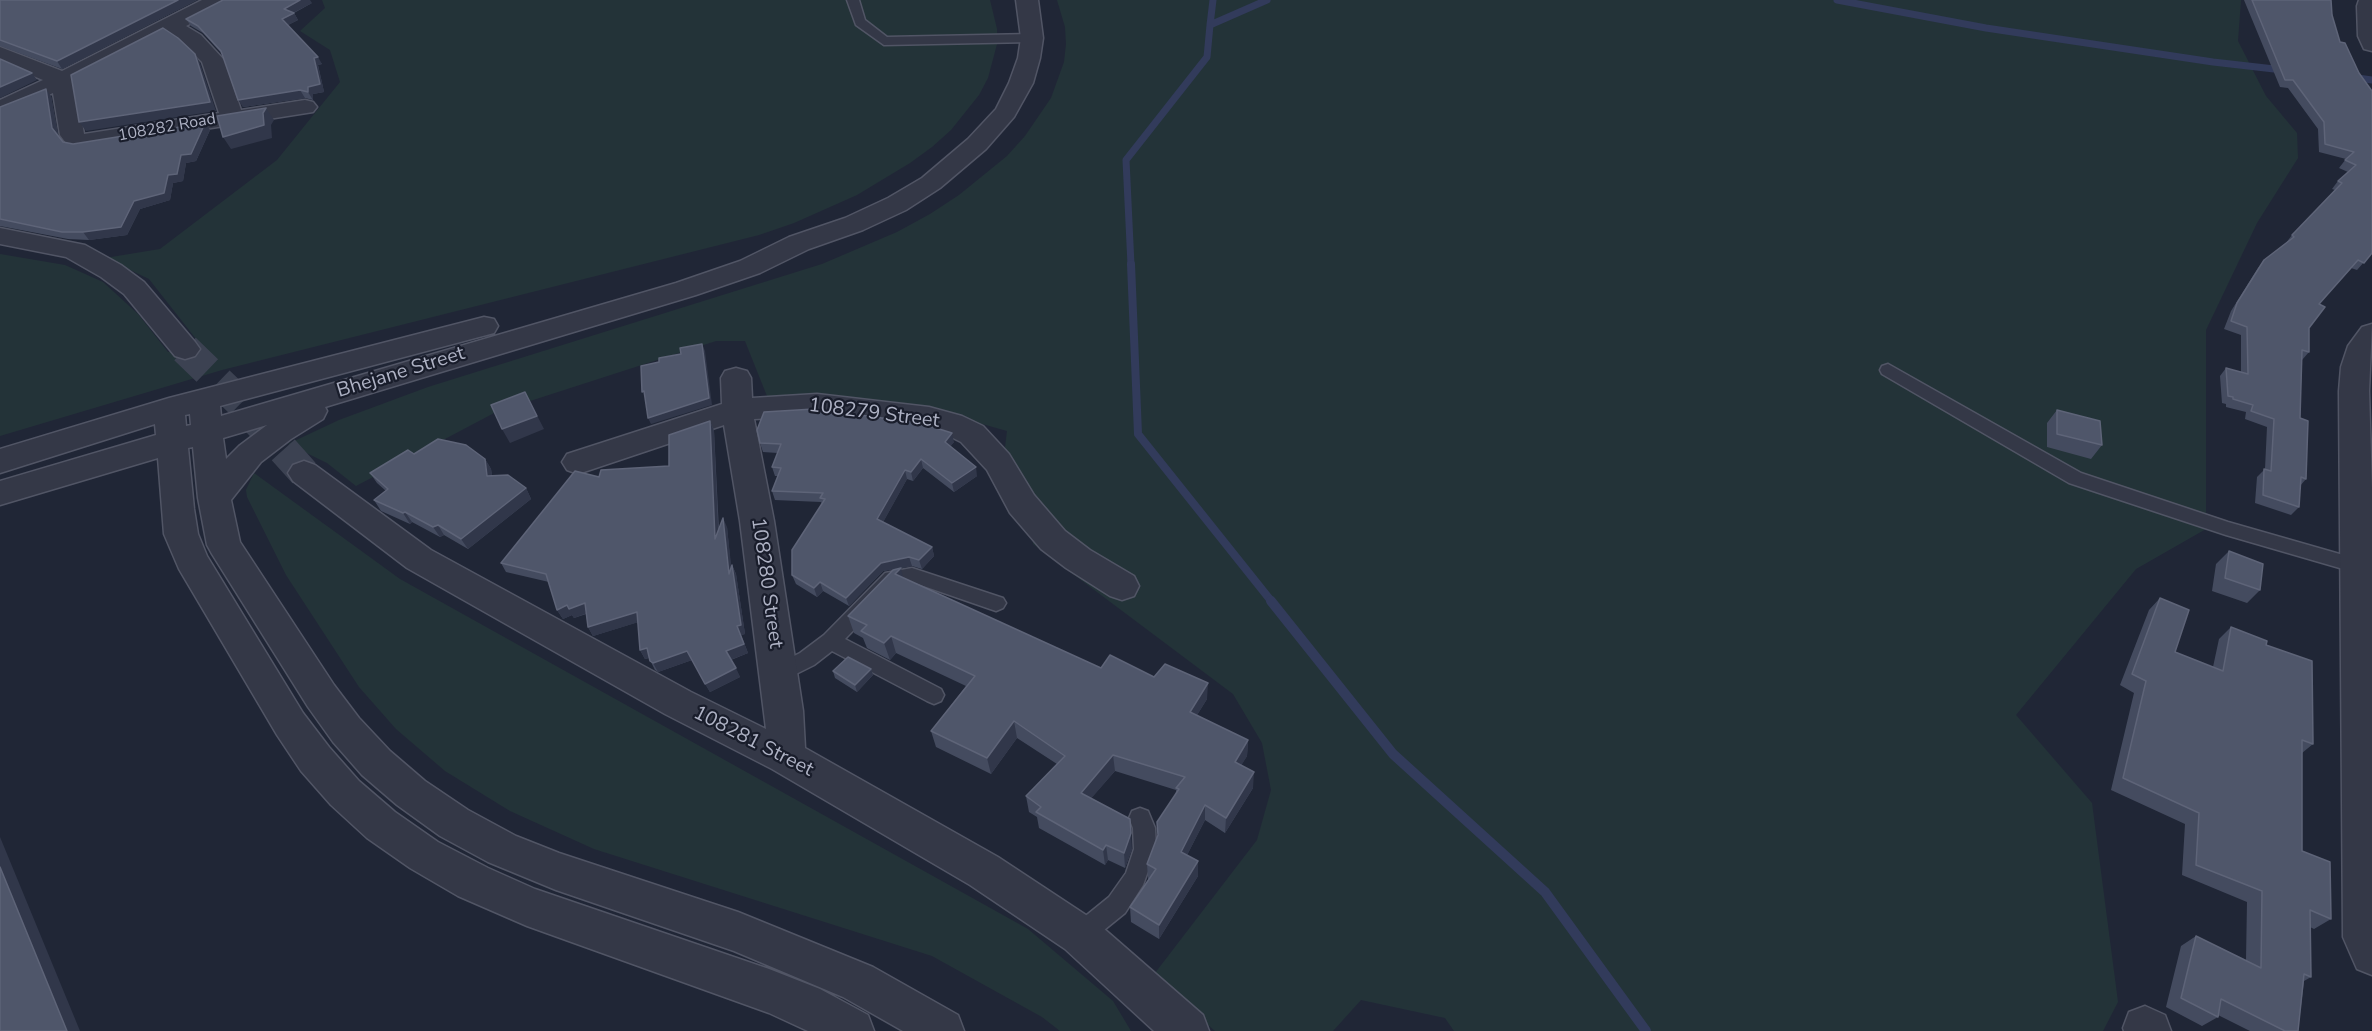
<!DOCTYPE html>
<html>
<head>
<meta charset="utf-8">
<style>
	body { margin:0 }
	canvas { display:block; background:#202636 }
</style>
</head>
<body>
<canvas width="2372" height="1031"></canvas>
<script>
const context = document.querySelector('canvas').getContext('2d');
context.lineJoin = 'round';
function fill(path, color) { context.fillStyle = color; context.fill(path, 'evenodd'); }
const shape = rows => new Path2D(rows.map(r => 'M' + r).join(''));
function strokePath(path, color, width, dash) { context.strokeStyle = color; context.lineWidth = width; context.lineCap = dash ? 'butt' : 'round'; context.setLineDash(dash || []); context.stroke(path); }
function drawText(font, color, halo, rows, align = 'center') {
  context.font = font + ' "Nunito Sans",sans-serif'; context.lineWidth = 4.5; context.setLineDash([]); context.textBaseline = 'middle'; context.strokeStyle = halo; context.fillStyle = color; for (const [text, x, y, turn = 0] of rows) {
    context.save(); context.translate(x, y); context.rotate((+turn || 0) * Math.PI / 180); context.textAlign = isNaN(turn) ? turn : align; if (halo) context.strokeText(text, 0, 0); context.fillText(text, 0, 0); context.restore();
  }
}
fill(shape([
	[322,0,990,0,997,29,997,44,988,78,979,95,951,130,932,147,910,163,857,195,794,223,759,235,222,370,0,436,0,254,65,265,103,282,138,314,168,352,200,344,149,279,105,258,160,249,277,160,340,82,330,50,300,31,325,8],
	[1057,0,2241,0,2238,41,2266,96,2297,133,2298,158,2257,223,2206,330,2206,529,2136,569,2016,715,2092,803,2118,1002,2103,1031,1454,1031,1445,1018,1361,1000,1333,1031,1215,1031,1152,977,1257,840,1271,790,1262,743,1233,694,1033,544,1028,494,1005,448,1007,431,933,410,769,401,745,341,716,341,496,412,356,486,327,463,288,444,339,420,428,387,822,264,897,232,930,214,959,195,1007,156,1025,136,1051,98,1064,62,1066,44,1065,27],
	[254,473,400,579,1028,929,1113,1001,1131,1031,1060,1031,1042,1017,932,956,594,849,510,811,445,771,396,729,359,687,286,575,247,497,246,490]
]), '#233338');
strokePath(shape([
	[1837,0,1986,28,2213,62,2283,70],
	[1210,25,1213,0],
	[2351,77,2372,80],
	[1131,265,1126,160,1207,57,1210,25,1267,0]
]), '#323b5b', 7);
strokePath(shape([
	[1131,264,1138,434,1272,602]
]), '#323b5b', 8);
strokePath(shape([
	[1271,601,1393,754,1545,892,1646,1031]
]), '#323b5b', 10);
strokePath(shape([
	[185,349,241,403,304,473]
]), '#3c4252', 31, [31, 16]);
const service = shape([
	[847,0,859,0,865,20,887,37,1032,34,1038,38,1032,42,884,45,856,25,847,0],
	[1888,364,2081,473,2228,522,2364,561,2366,566,2364,571,2357,573,2226,535,2069,483,1882,374,1880,370,1882,366,1888,364],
	[912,568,1003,598,1006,603,1003,608,996,611,912,582,897,585,845,639,941,689,944,695,941,701,934,704,927,701,832,651,814,665,786,679,779,681,772,679,769,673,772,667,800,653,824,635,885,573,912,568],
	[1140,808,1148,811,1155,828,1156,849,1143,885,1125,913,1088,943,1080,946,1072,943,1068,935,1072,927,1109,897,1126,873,1134,849,1133,828,1129,818,1132,811,1140,808]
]);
const minor = shape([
	[202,0,230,0,227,5,186,26,201,35,224,60,241,110,305,100,313,102,317,107,313,112,78,149,69,147,60,135,53,93,0,116,0,100,43,80,0,62,0,47,62,71,202,0],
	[169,34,185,45,202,62,219,113,84,134,75,83,169,34],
	[2359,0,2372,0,2372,51,2364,49,2358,36,2357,6,2359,0],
	[0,228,85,245,121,265,144,282,195,342,200,349,195,356,185,359,175,356,124,294,101,277,66,257,0,244,0,228],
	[2372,324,2369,391,2372,489,2372,975,2357,969,2343,937,2339,391,2341,367,2348,346,2362,327,2372,324],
	[736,368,747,371,751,378,752,398,817,394,929,407,962,416,983,426,1009,454,1034,495,1065,531,1090,550,1134,576,1139,586,1134,596,1122,600,1110,596,1066,568,1041,549,1010,513,987,470,961,442,941,432,817,416,754,419,774,521,803,711,805,748,998,857,1095,921,1203,1015,1209,1031,1154,1031,1065,949,970,885,772,769,665,714,407,568,293,481,288,473,293,465,304,461,315,465,431,550,691,692,766,729,740,521,724,425,578,474,567,470,562,462,567,454,722,404,721,378,725,371,736,368],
	[2145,1006,2165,1015,2171,1031,2124,1031,2123,1028,2129,1012,2145,1006]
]);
const tertiary = shape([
	[1016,0,1038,0,1043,38,1040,58,1033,83,1014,117,986,149,940,188,906,210,863,230,809,249,760,273,696,295,325,407,327,411,323,419,291,439,261,462,231,500,240,542,334,685,359,718,390,751,425,781,468,810,516,836,559,853,738,912,873,967,958,1015,964,1031,903,1031,843,997,734,951,556,890,488,862,440,836,397,805,362,775,333,742,308,707,212,554,207,545,198,498,193,447,188,448,194,509,198,534,207,556,303,713,329,747,359,781,395,812,438,842,488,868,535,889,769,969,820,989,868,1015,874,1031,808,1031,769,1013,527,926,458,896,410,868,367,838,331,805,301,771,277,735,179,569,164,534,158,458,0,505,0,481,156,435,155,424,0,473,0,449,169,398,484,317,494,319,498,326,494,333,220,406,221,416,676,283,740,261,789,237,845,218,888,198,922,178,968,139,996,109,1009,83,1018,58,1021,38,1016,0],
	[190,414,191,425,186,426,185,415,190,414],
	[267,425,239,446,226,459,223,438,267,425]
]);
strokePath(service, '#515565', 3);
strokePath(minor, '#515565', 3);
strokePath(tertiary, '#515565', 3);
fill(service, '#343847');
fill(minor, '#343847');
fill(tertiary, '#343847');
fill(shape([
	[0,0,197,0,62,69,0,46],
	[2244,0,2331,0,2332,15,2372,253,2357,270,2351,268,2319,304,2309,328,2309,352,2302,360,2300,418,2306,479,2300,486,2299,507,2291,515,2255,503,2257,477,2265,469,2267,427,2245,419,2246,412,2226,407,2226,404,2222,403,2220,376,2226,368,2241,372,2241,335,2224,329,2231,311,2258,268,2264,260,2286,243,2292,235,2335,190,2332,189,2338,181,2348,172,2339,168,2346,159,2319,152,2318,129,2288,88,2280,87],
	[312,3,294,13,298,20,288,25,322,64,318,65,324,92,313,94,313,100,305,98,243,107,223,55,203,33,191,26,186,19],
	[51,96,58,135,63,142,73,144,210,130,196,161,186,163,183,181,173,183,170,200,140,209,127,235,89,240,68,239,0,226,0,107],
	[2057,410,2102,445,2091,459,2047,447,2047,423],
	[710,421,714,431,719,531,727,527,731,568,732,565,736,574,745,634,741,635,748,653,731,660,740,677,710,692,692,660,658,672,655,670,649,658,645,659,640,650,638,622,593,636,588,627,586,614,574,618,572,615,563,619,557,610,549,582,506,572,501,563,599,477,669,466],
	[954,442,950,446,977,476,954,492,923,468,913,481,907,479,883,522,932,547,934,556,922,569,912,566,883,571,849,606,823,591,817,597,796,584,792,575,822,504,821,502,775,500,772,491,778,476,775,476,772,467,778,453,763,452,760,443],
	[485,459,491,469,492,476,526,488,531,499,468,549,444,535,440,537,412,522,410,524,381,511,374,500,386,491,377,483,370,473],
	[2229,551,2260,590,2247,603,2212,591,2216,564],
	[903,578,1101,668,1154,677,1207,699,1197,715,1248,740,1247,756,1241,765,1253,788,1225,833,1205,820,1187,855,1198,861,1198,876,1159,939,1131,922,1130,907,1149,880,1148,879,1147,864,1176,792,1176,790,1115,771,1091,798,1132,849,1125,868,1108,860,1105,865,1039,828,1037,817,1029,812,1026,796,1057,764,1017,738,991,774,936,747,931,731,966,686,896,653,890,660,867,648,863,638,854,633,848,616],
	[2160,598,2175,652,2213,667,2219,639,2231,627,2266,645,2313,744,2302,753,2302,851,2331,919,2314,929,2310,927,2311,977,2304,981,2298,1031,2250,1031,2218,1015,2218,1017,2202,1026,2166,1007,2181,946,2196,936,2246,960,2247,902,2182,875,2185,824,2111,790,2134,693,2120,685,2149,610],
	[871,669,873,675,857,692,835,678,833,671]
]), '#444b5f');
fill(shape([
	[178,0,197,0,62,69,57,61],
	[300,0,310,0,312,3,291,14,294,13,298,20,286,26,282,19,284,9],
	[195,54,200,63,216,111,86,131,79,122],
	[318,57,322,64,318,65,324,92,313,94,313,100,308,92,308,87,314,58],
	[32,73,37,80,0,98,0,87],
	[46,89,51,96,58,135,52,128],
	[300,90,305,98,243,107,238,100],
	[266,108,274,120,271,125,272,138,231,149,223,137,263,113],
	[205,123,210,130,196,161,186,163,183,181,173,183,170,200,140,209,127,235,89,240,83,232,168,175,181,155],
	[702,344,705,351,712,405,651,424,648,418],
	[525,392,544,429,510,443,502,429],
	[710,421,714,431,719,549,715,539],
	[952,433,954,442,947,451,945,442],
	[485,459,491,469,494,487,487,476],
	[921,459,923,468,913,481,911,472],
	[976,467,977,476,954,492,952,483],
	[905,470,907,479,880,528,877,519],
	[526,488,531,499,468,549,461,539],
	[405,512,412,522,410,524,403,513],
	[723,518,727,527,733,583,729,574],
	[438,525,444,535,440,537,433,527],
	[932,547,934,556,922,569,919,560],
	[909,557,912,566,883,571,849,606,846,598,881,563],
	[732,565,736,574,745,634,741,635,748,653,730,660,726,651,737,626],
	[901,568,905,586,895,574],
	[820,582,823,591,817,597,814,588],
	[585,603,590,612,574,618,572,615,563,619,557,610,567,605],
	[637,612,642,621,593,636,588,627],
	[891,636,896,653,890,660,884,643],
	[647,648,652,657,645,659,640,650],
	[687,651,692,660,658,672,653,663],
	[736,668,740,677,710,692,705,684],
	[871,669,873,675,857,692,855,685],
	[1208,683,1207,699,1189,728,1190,712],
	[1014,721,1017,738,991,774,987,758],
	[1248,740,1247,756,1234,778,1235,762],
	[1113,755,1115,771,1083,808,1081,793],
	[1254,772,1253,788,1225,833,1226,818],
	[1205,805,1205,820,1181,867,1181,852],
	[1130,819,1132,849,1125,868,1124,853],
	[0,837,80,1031,67,1031,0,867],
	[1106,845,1108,860,1105,865,1103,850],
	[1198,861,1198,876,1159,939,1159,925]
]), '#31374a');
const building = shape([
	[0,0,178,0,57,61,0,40,0,0],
	[223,0,300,0,284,9,294,13,282,19,318,57,314,58,320,84,308,87,308,92,300,90,238,100,221,51,198,26,186,19,223,0],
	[2252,0,2331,0,2332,15,2340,42,2345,43,2359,73,2372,91,2372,253,2364,263,2358,260,2319,304,2325,307,2309,328,2309,352,2302,350,2300,418,2308,421,2306,479,2301,477,2299,507,2263,495,2264,469,2271,471,2274,419,2251,411,2253,405,2233,399,2233,397,2228,396,2226,368,2248,374,2247,327,2231,321,2237,303,2264,260,2294,237,2292,235,2342,183,2338,181,2356,165,2345,160,2354,152,2325,144,2324,122,2293,80,2285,80,2252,0],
	[163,28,178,38,195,54,210,102,79,122,71,75,163,28],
	[0,59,32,73,0,87,0,59],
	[46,89,52,128,63,142,73,144,205,123,191,154,181,155,177,174,168,175,164,193,134,201,121,227,83,232,62,232,0,219,0,107,46,89],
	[266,108,263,113,264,125,223,137,217,116,266,108],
	[702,344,709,398,648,418,644,391,642,392,641,366,659,362,659,358,681,354,680,348,702,344],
	[525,392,537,416,502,429,491,405,525,392],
	[814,409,920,423,952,433,945,442,976,467,952,483,921,459,911,472,905,470,877,519,932,547,919,560,909,557,881,563,846,598,820,582,814,588,792,575,792,550,825,499,820,498,823,493,772,491,781,468,772,467,781,444,760,443,757,430,764,412,814,409],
	[2057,410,2100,421,2102,445,2057,434,2057,410],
	[710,421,715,539,723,518,729,574,732,565,741,625,737,626,744,644,726,651,736,668,705,684,687,651,653,663,650,661,647,648,640,650,637,612,588,627,585,603,569,609,567,605,557,610,546,574,501,563,575,471,599,477,601,470,669,466,669,435,710,421],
	[438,439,466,445,485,459,487,476,508,475,526,488,461,539,438,525,433,527,405,512,403,513,374,500,388,489,370,473,408,450,414,454,438,439],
	[2229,551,2263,564,2260,590,2225,578,2229,551],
	[901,568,895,574,1101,668,1110,655,1154,677,1165,664,1208,683,1190,712,1248,740,1235,762,1254,772,1226,818,1205,805,1181,852,1198,861,1159,925,1130,907,1156,869,1147,864,1158,835,1157,822,1179,789,1176,788,1185,777,1113,755,1081,793,1130,819,1131,833,1124,853,1106,845,1103,850,1036,812,1041,807,1026,796,1065,756,1014,721,987,758,931,731,975,676,891,636,884,643,861,631,867,625,848,616,893,570,901,568],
	[2160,598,2189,610,2175,652,2223,671,2231,627,2267,641,2266,645,2312,661,2313,744,2302,740,2302,851,2330,862,2331,919,2310,910,2311,977,2304,974,2298,1031,2285,1031,2221,999,2218,1017,2181,998,2196,936,2261,968,2262,891,2196,865,2199,813,2123,778,2146,681,2132,674,2160,598],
	[848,657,871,669,855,685,833,671,848,657],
	[0,867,67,1031,0,1031,0,867]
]);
fill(building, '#4f566a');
strokePath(building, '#5e6478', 1.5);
drawText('16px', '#aeb2c4', '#191d2b', [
	["108282 Road",167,128,-10]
]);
drawText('20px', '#aeb2c4', '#191d2b', [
	["Bhejane Street",401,373,-17],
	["108279 Street",874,414,7],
	["108280 Street",766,583,82],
	["108281 Street",753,742,27]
]);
</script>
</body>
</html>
